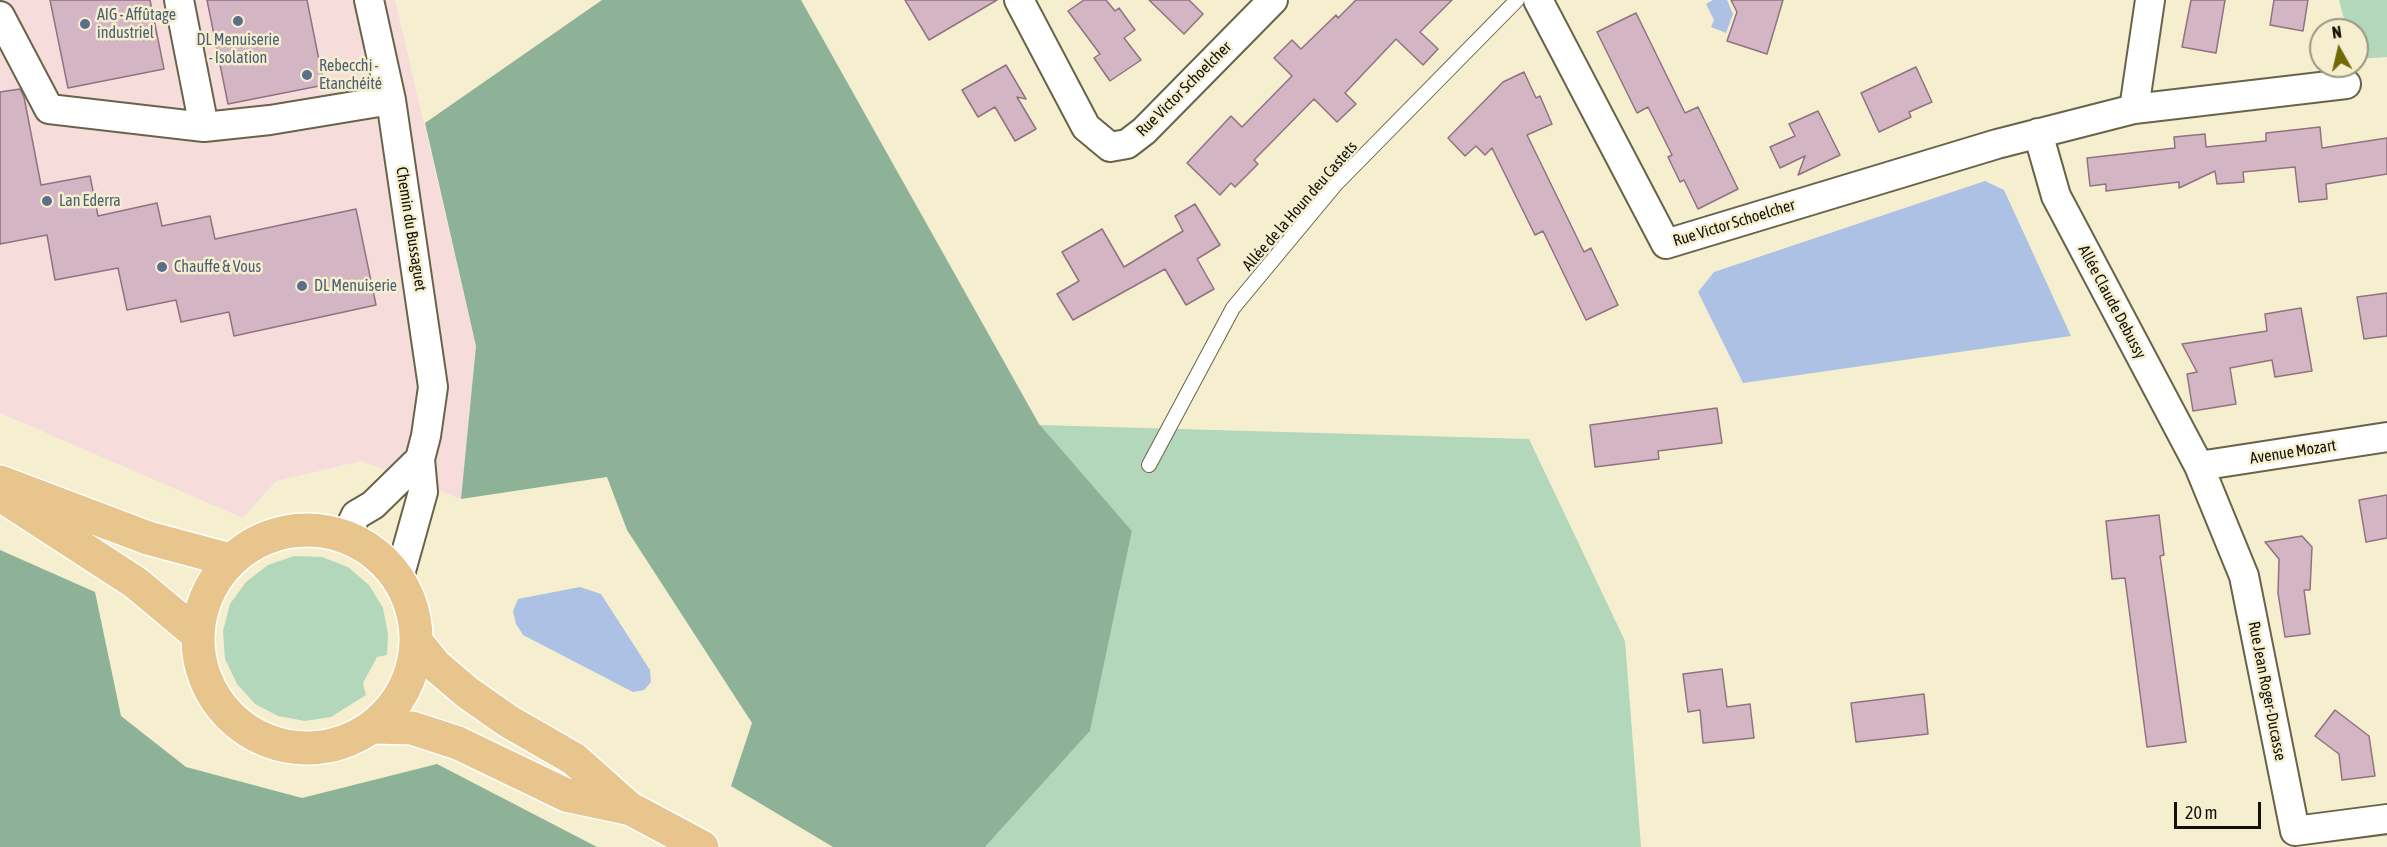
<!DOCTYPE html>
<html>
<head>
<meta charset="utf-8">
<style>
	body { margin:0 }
	#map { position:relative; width:2387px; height:847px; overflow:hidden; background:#f5efd0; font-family:"Asap Condensed",sans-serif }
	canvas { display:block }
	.north { position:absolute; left:2309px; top:18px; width:60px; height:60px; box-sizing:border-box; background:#f5efd0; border:2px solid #9b9680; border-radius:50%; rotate:352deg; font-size:16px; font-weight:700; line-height:24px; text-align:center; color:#131107 }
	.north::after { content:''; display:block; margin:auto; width:21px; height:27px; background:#716a04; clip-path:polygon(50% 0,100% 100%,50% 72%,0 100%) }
	.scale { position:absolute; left:2174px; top:802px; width:87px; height:27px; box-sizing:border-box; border:3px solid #131107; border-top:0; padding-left:8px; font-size:18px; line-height:21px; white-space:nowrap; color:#131107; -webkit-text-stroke:4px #f5efd0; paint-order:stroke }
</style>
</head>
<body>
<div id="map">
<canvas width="2387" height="847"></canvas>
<div class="north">N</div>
<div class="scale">20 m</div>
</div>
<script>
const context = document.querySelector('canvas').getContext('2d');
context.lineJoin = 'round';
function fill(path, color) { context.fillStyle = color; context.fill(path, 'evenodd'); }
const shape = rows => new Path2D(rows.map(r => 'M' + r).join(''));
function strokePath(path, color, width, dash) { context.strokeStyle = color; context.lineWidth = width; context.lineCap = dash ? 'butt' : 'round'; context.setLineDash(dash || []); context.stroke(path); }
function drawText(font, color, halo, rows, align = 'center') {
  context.font = font + ' "Asap Condensed",sans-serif'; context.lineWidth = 5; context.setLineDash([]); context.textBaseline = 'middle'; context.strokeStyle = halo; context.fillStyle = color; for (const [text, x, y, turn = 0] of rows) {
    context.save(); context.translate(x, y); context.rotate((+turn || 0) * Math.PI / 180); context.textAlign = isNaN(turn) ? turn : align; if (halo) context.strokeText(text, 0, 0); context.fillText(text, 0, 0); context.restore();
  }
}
fill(shape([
	[0,0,395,0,476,346,461,499,362,461,276,481,243,518,0,413]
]), '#f7dcdc');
fill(shape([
	[2339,0,2387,0,2387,57,2357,59,2357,30,2347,30],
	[1039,425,1529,439,1625,641,1641,847,985,847,1090,731,1132,531],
	[294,556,322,557,348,567,369,585,383,608,388,634,387,655,377,657,363,683,366,695,331,717,305,721,278,716,255,704,237,684,225,659,223,631,230,604,246,582,268,565]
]), '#b2d7bb');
fill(shape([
	[602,0,801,0,1039,424,1132,531,1090,731,985,847,833,847,731,786,752,723,627,530,607,477,461,499,476,346,425,123],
	[0,550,95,592,121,716,186,767,302,798,437,764,597,847,0,847]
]), '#8eb297');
fill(shape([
	[1713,0,1727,0,1733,14,1726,33,1711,27,1714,20,1706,4],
	[1985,181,2004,190,2071,336,1743,383,1698,292,1714,272],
	[580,587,601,594,650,670,651,682,644,690,633,692,523,635,516,624,513,611,518,599]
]), '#acc1e4');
const building = shape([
	[50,0,150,0,164,69,68,88,50,0],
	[207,0,307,0,324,85,228,104,207,0],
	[905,0,997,0,929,40,905,0],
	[1084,0,1106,0,1115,11,1119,8,1135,30,1124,38,1141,60,1110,81,1094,58,1100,54,1068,11,1084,0],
	[1149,0,1189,0,1203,14,1184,34,1149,0],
	[1356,0,1452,0,1420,32,1438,49,1423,65,1396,39,1345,93,1356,104,1337,122,1314,99,1254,160,1258,164,1235,187,1231,183,1220,195,1187,163,1231,116,1242,127,1292,76,1274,58,1292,40,1301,49,1336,15,1338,18,1356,0],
	[1731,0,1783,0,1767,54,1727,41,1737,12,1731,0],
	[2191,0,2225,0,2216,53,2182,47,2191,0],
	[2274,0,2308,0,2303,31,2270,25,2274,0],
	[1636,13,1685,113,1698,107,1738,189,1698,209,1684,180,1680,182,1668,157,1672,155,1648,107,1637,113,1597,32,1636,13],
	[1006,65,1026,99,1017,97,1036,129,1015,141,995,107,978,117,962,90,1006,65],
	[1916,67,1932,102,1909,112,1911,117,1879,132,1861,93,1916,67],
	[1524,72,1536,98,1540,96,1552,124,1527,135,1584,252,1591,248,1618,305,1586,320,1543,231,1535,235,1492,148,1485,155,1476,146,1465,156,1448,138,1503,82,1524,72],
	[20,89,24,97,41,185,90,176,98,216,157,203,162,226,210,216,215,239,356,209,376,305,234,336,229,312,181,322,176,300,127,310,118,268,55,280,47,235,0,244,0,92,20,89],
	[1818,111,1840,155,1798,175,1805,156,1780,168,1770,147,1795,136,1789,124,1818,111],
	[2320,127,2322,148,2387,138,2387,174,2326,184,2327,199,2299,202,2295,167,2243,172,2244,182,2217,184,2215,171,2179,188,2179,182,2106,191,2106,184,2090,186,2087,158,2175,148,2174,137,2205,134,2206,147,2266,141,2266,133,2320,127],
	[1195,204,1220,245,1197,259,1214,289,1186,305,1165,269,1073,320,1057,294,1079,281,1062,252,1102,229,1124,267,1183,231,1175,216,1195,204],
	[2387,293,2387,336,2364,339,2357,297,2387,293],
	[2301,308,2312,371,2275,377,2272,360,2230,368,2236,404,2193,411,2187,374,2197,372,2182,344,2267,331,2265,314,2301,308],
	[1717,408,1722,443,1658,451,1659,459,1595,467,1590,425,1717,408],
	[2387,495,2387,538,2366,542,2359,500,2387,495],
	[2159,515,2164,555,2160,556,2186,742,2147,747,2125,578,2112,579,2106,521,2159,515],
	[2302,536,2312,547,2310,590,2304,590,2310,634,2285,637,2278,593,2279,559,2265,542,2302,536],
	[1722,669,1727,707,1750,704,1754,738,1703,743,1700,710,1688,712,1683,674,1722,669],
	[1924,694,1928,734,1856,742,1851,703,1924,694],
	[2335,710,2369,736,2375,776,2342,780,2339,754,2315,736,2335,710]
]);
fill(building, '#d4b5c3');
strokePath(building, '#907380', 1.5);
const service = shape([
	[1149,465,1233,308,1336,184,1517,0]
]);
const minor = shape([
	[179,0,204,127],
	[369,0,391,100,433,387,426,436,420,459,423,492,399,578],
	[1019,0,1086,127,1110,147,1127,144,1144,131,1273,0],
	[1538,0,1666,244,1997,144,2134,109,2346,84],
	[0,16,49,109,204,127,270,120,391,100],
	[2134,109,2150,0],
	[2038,133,2056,196,2199,466,2244,576,2295,831,2387,819],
	[2199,466,2387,437],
	[346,536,356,515,373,505,420,459]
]);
const primary = shape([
	[0,482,148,538,230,560],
	[7,499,136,583,197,634],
	'198 639a109 109 0 1 1 218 0a109 109 0 1 1-218 0Z',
	[418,644,435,665,468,693,508,721,574,759,629,808,702,847],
	[374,727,412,728,458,743,566,795,627,808]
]);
strokePath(service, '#696349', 16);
strokePath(minor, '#696349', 32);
strokePath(primary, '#fff', 36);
strokePath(service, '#fff', 14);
strokePath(minor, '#fff', 28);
strokePath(primary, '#e9c58e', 33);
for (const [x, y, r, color] of [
	[238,21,6,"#5c6f8a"],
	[85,24,6,"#5c6f8a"],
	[307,75,6,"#5c6f8a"],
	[47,201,6,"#5c6f8a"],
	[162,267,6,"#5c6f8a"],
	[302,286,6,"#5c6f8a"]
]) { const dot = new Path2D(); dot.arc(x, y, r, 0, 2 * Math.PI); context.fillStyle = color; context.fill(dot); strokePath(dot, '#f5efd0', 2); }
drawText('16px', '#4e5e75', '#f5efd0', [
	["AIG - Affûtage",97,15],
	["industriel",97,33],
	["DL Menuiserie",238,40,"center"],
	["- Isolation",238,58,"center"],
	["Rebecchi -",319,66],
	["Etanchéité",319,84],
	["Lan Ederra",59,201],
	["Chauffe & Vous",174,267],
	["DL Menuiserie",314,286]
], 'left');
drawText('16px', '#131107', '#f5efd0', [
	["Rue Victor Schoelcher",1184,89,-45],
	["Allée de la Houn deu Castets",1300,206,-49],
	["Rue Victor Schoelcher",1734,223,-17],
	["Chemin du Bussaguet",411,229,81],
	["Allée Claude Debussy",2112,302,62],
	["Avenue Mozart",2293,452,-9],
	["Rue Jean Roger-Ducasse",2267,691,79]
]);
</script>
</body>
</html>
